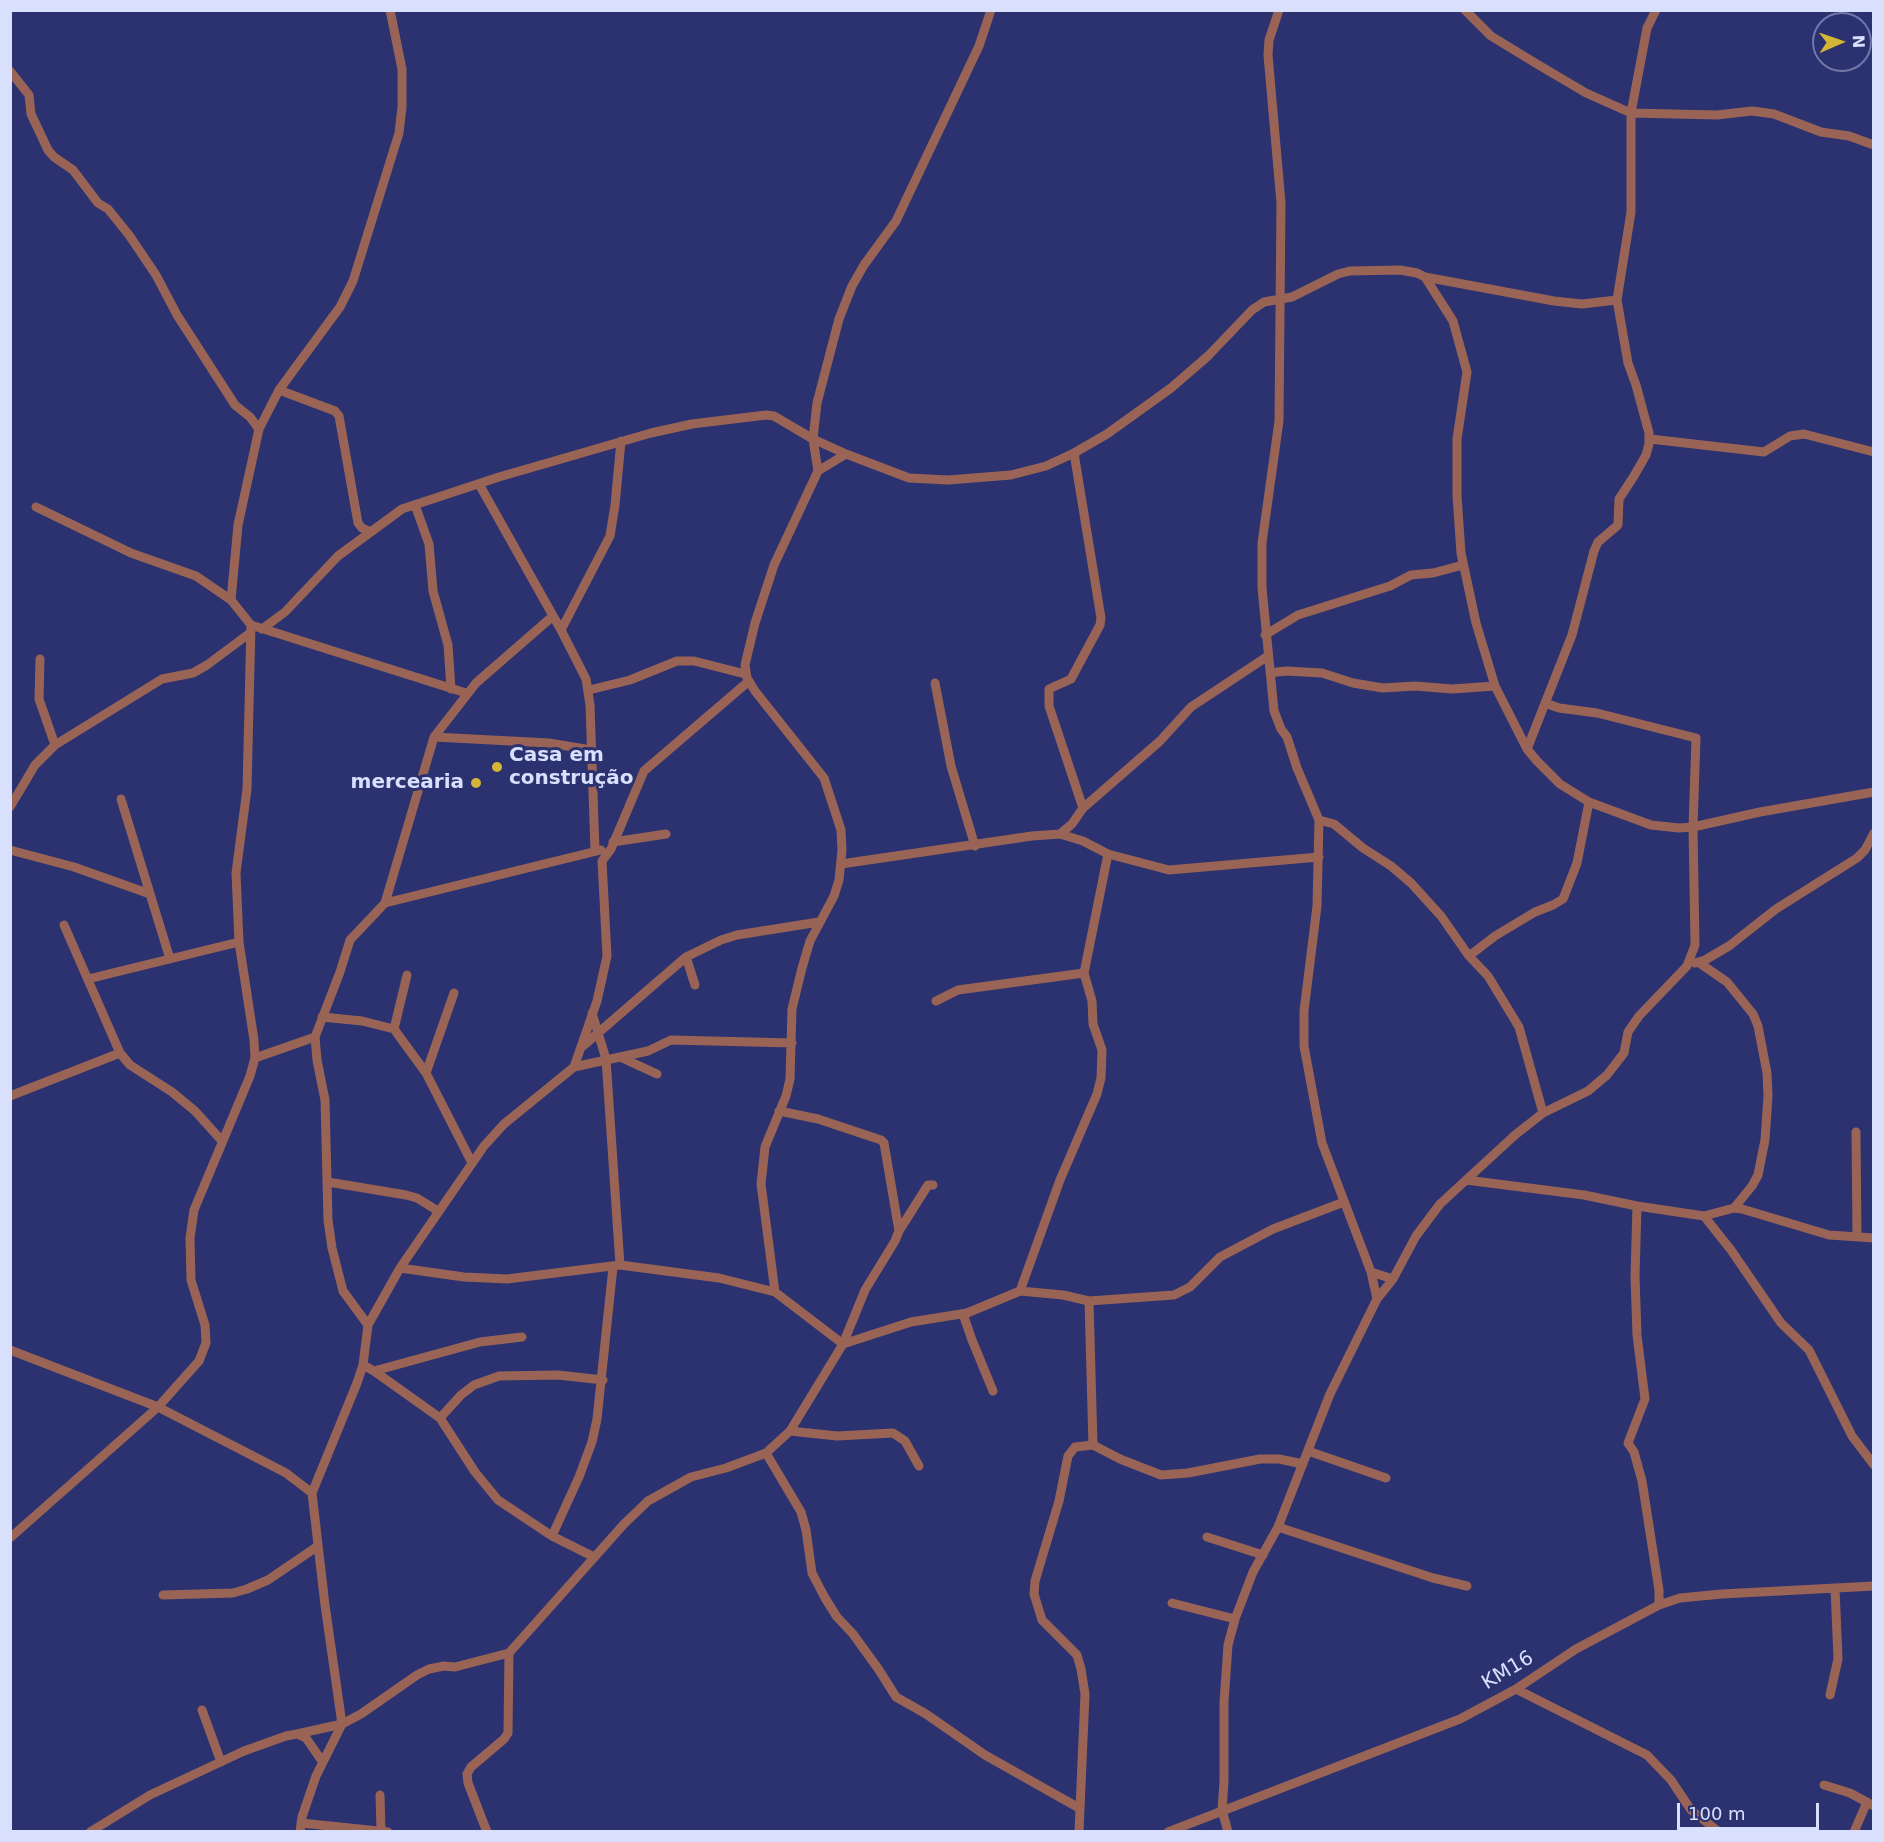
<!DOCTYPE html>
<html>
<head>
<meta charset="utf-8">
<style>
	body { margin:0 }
	#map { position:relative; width:1884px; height:1842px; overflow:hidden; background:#2b326f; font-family:"DejaVu Sans",sans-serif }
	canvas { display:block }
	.frame { position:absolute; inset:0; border:12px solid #d9e0fe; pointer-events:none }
	.north { position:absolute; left:1812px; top:12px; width:60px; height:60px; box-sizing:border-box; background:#2b326f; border:2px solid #7178a8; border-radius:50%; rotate:88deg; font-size:16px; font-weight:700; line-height:24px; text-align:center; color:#d9e0fe }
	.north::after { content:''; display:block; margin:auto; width:21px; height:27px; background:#d5b535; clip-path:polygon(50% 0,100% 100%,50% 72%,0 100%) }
	.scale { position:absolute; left:1677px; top:1803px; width:142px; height:27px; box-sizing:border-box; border:3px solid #d9e0fe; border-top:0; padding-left:8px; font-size:18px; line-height:21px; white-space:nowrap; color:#d9e0fe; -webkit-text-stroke:4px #2b326f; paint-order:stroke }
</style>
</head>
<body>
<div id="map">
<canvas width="1884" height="1842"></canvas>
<div class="frame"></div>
<div class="north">N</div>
<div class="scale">100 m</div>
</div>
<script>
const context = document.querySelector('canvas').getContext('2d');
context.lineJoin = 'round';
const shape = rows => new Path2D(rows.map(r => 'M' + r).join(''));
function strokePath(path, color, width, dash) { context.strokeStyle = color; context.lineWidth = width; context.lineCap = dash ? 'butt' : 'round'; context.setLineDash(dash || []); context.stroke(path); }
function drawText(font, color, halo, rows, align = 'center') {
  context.font = font + ' "DejaVu Sans",sans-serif'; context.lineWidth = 6; context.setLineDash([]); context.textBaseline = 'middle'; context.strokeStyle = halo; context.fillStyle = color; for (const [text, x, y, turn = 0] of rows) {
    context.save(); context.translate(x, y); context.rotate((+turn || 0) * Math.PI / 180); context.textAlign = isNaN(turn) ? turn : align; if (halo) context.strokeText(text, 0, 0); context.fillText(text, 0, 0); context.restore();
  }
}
strokePath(shape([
	[1279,10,1269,40,1268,55,1281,203,1279,421,1262,543,1262,588,1274,711,1281,729,1287,737,1297,768,1319,820,1317,906,1304,1011,1304,1046,1322,1143,1371,1272,1377,1299,1393,1279,1416,1236,1440,1204,1515,1135,1543,1113,1588,1091,1607,1075,1624,1053,1628,1032,1639,1016,1687,966,1695,945,1693,827,1696,738,1597,713,1559,708,1545,703],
	[1465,10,1491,36,1537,64,1586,93,1631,113,1717,115,1752,111,1774,114,1821,132,1849,136,1874,145],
	[10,71,29,95,31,114,48,150,54,157,73,170,98,203,108,209,129,235,156,275,177,315,235,405,250,417,259,429],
	[1425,277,1453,321,1467,372,1457,439,1457,496,1461,553,1476,623,1495,686,1527,749,1537,761,1560,784,1589,802,1651,825,1679,828,1693,827,1760,812,1874,792],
	[279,390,335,411,339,416,358,523,362,528,371,532],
	[1650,439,1764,452,1790,436,1804,434,1874,452],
	[1074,453,1101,618,1100,625,1071,679,1049,689,1049,706,1083,808],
	[818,471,846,454],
	[479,484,561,630,586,679,590,705,595,851],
	[415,505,429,544,433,591,448,645,451,689],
	[36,507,131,553,196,576,231,600,251,625,466,693],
	[231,600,238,525,259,429,279,390,340,307,353,281,399,133,402,107,402,69,390,10],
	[262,629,285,612,338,556,402,509,499,477,651,433,692,424,766,415,774,416,813,439,846,454,909,478,948,480,1011,475,1046,466,1074,453,1107,434,1171,388,1208,356,1252,310,1264,302,1292,297,1338,274,1350,271,1400,270,1417,273,1425,277,1554,301,1582,304,1617,300],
	[561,630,610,536,615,505,621,441],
	[1265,635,1298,615,1390,586,1411,575,1433,573,1463,565],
	[40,659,39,699,55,745],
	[1270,673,1286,671,1322,673,1353,683,1383,688,1415,686,1452,689,1495,686],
	[935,683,951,766,975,846],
	[589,690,630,680,677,661,694,661,745,674],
	[434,737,549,743,591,750],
	[1527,749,1572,635,1594,551,1598,542,1618,525,1619,499,1634,476,1646,455,1649,444,1649,433,1636,385,1628,363,1617,300,1631,212,1631,113,1647,28,1656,10],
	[121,799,170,959],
	[10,807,35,765,55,745,162,679,193,673,207,665,250,633],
	[1319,820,1334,824,1363,848,1391,866,1411,883,1441,916,1469,956,1488,976,1519,1027,1543,1113],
	[1060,834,1072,824,1083,808,1160,741,1191,707,1268,656],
	[613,842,666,834],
	[10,850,74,867,150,894],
	[841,864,1032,836,1060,834,1083,841,1108,854,1169,870,1319,857],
	[385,903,601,850],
	[64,925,120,1053,130,1065,172,1092,195,1111,222,1141],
	[1469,956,1495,936,1535,912,1553,905,1563,899,1577,863,1589,802],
	[686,957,695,985],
	[1698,962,1727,982,1753,1014,1758,1026,1767,1073,1768,1096,1765,1140,1758,1175,1752,1186,1734,1208],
	[1695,963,1705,960,1729,946,1776,909,1857,858,1865,850,1874,833],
	[88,979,239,942],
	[936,1001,958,990,1084,973],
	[592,1013,606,1059,620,1265],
	[322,1017,362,1021,394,1029,426,1073,472,1163],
	[394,1029,407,975],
	[583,1046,686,957,721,940,737,935,819,922],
	[620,1057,648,1051,671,1040,792,1043],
	[255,1058,315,1037],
	[574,1067,620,1057,657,1074],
	[426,1073,454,993],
	[10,1096,120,1053],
	[1856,1132,1857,1237],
	[1466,1180,1584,1195,1637,1206,1704,1216,1734,1208,1742,1209,1829,1235,1874,1238],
	[328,1182,406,1195,417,1198,438,1211],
	[1637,1206,1635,1276,1637,1335,1645,1399,1628,1443,1634,1452,1642,1481,1659,1590,1659,1605],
	[1704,1216,1731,1250,1781,1323,1809,1350,1852,1436,1874,1465],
	[899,1231,928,1185,933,1185],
	[400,1268,464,1277,507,1279,620,1265,719,1278,775,1292,843,1344],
	[1371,1272,1393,1279],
	[1020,1291,1060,1180,1097,1094,1101,1078,1102,1050,1093,1024,1092,1001,1084,973,1108,854],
	[775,1292,761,1184,765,1147,786,1096,790,1079,792,1009,802,968,810,941,834,896,839,880,842,850,841,830,824,778,755,691,747,678,745,665,755,623,774,565,818,471,813,439,817,403,839,319,852,286,864,265,896,221,979,46,991,10],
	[1089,1301,1093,1445,1120,1459,1161,1475,1188,1473,1260,1459,1279,1459,1303,1464],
	[963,1314,972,1340,993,1391],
	[368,1325,343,1291,332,1248,328,1220,325,1100,317,1060,315,1037,340,972,350,940,385,903,434,737,476,683,553,616],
	[843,1344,911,1322,967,1313,1020,1291,1063,1295,1089,1301,1174,1295,1190,1287,1220,1257,1273,1229,1344,1202],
	[10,1350,158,1407,286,1473,312,1493],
	[363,1365,374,1371,440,1418,475,1472,498,1500,552,1536,594,1557],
	[374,1371,480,1342,522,1337],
	[440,1418,461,1395,474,1385,499,1376,558,1375,603,1380],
	[790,1431,837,1436,893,1433,905,1441,919,1466],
	[1308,1451,1386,1478],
	[766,1453,801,1512,806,1530,812,1573,825,1598,837,1617,853,1634,879,1670,896,1697,926,1714,985,1755,1079,1808],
	[1278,1527,1433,1578,1467,1586],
	[552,1536,579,1477,592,1442,597,1419,613,1267],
	[1207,1537,1263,1555],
	[10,1538,158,1407,199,1361,206,1343,205,1325,191,1280,190,1238,194,1210,250,1076,255,1058,254,1040,239,942,236,873,247,789,251,625],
	[163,1595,233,1593,247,1589,268,1580,318,1546],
	[1172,1603,1235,1619],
	[1516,1689,1647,1755,1671,1780,1691,1810,1719,1832],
	[1830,1695,1838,1659,1835,1588],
	[202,1710,221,1762],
	[297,1734,342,1724,325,1605,312,1493,357,1383,363,1365,368,1325,400,1268,484,1146,504,1124,574,1067,597,1001,607,956,602,861,611,849,644,771,749,681],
	[1824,1785,1850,1793,1874,1806],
	[380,1795,381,1831],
	[301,1823,388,1832],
	[90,1832,150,1795,244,1751,286,1736,297,1734,306,1738,322,1761],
	[300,1832,302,1817,316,1776,342,1724,361,1714,417,1675,429,1669,444,1666,455,1667,509,1653,624,1524,648,1501,691,1477,726,1468,766,1453,790,1431,843,1344,865,1290,895,1241,899,1231,884,1143,881,1140,818,1119,779,1111],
	[487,1832,468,1783,467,1774,471,1767,504,1739,508,1733,509,1653],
	[1079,1832,1085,1694,1081,1669,1077,1655,1042,1620,1034,1594,1035,1581,1059,1501,1068,1456,1075,1447,1093,1445],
	[1168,1832,1460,1719,1516,1689,1576,1649,1659,1605,1680,1598,1722,1594,1874,1586],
	[1228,1832,1222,1810,1224,1782,1224,1702,1228,1645,1235,1619,1253,1572,1278,1527,1330,1394,1377,1299],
	[1854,1832,1867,1802]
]), '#996456', 9);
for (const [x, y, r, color] of [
	[497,767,6,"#d5b535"],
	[476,783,6,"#d5b535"]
]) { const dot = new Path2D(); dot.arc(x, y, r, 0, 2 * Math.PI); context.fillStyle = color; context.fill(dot); strokePath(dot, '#2b326f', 2); }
drawText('bold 20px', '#d9e0fe', '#2b326f', [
	["Casa em",509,756],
	["construção",509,779],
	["mercearia",464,783,"right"]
], 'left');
drawText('20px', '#d9e0fe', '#2b326f', [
	["KM16",1508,1671,-31]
]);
</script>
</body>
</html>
